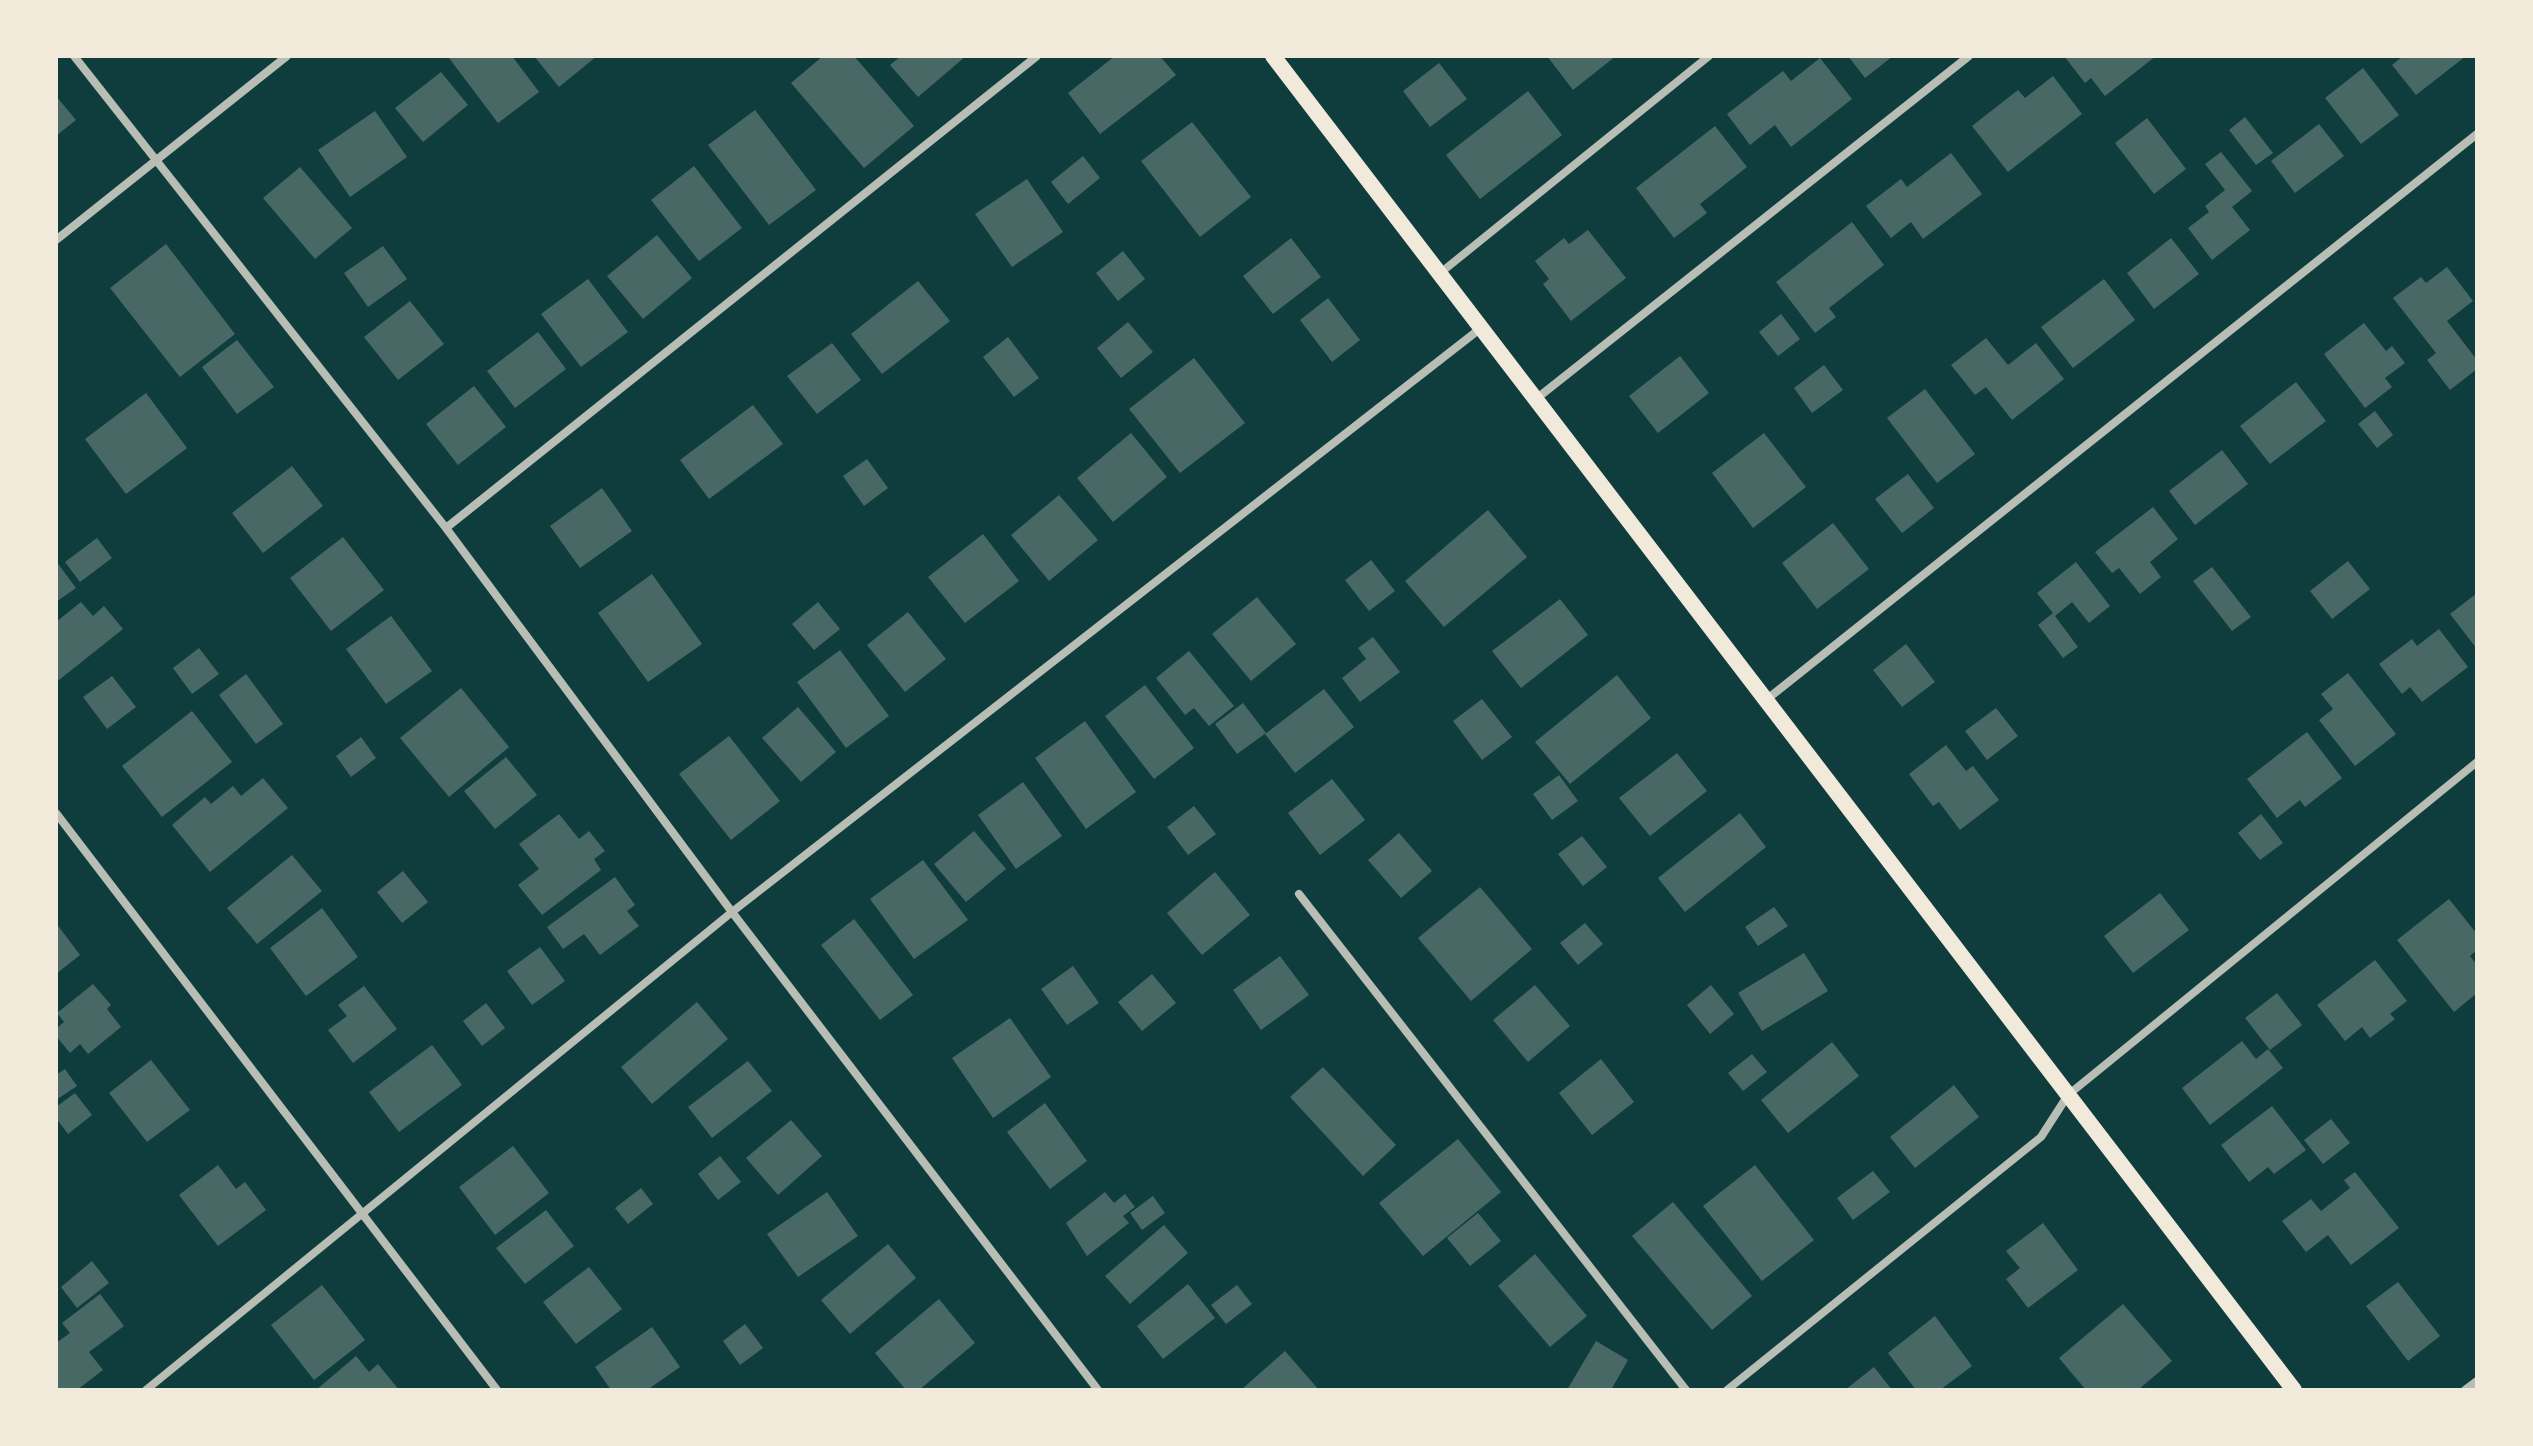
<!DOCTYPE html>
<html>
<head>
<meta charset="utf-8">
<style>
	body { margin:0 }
	#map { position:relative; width:2533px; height:1446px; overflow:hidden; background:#0f3d3e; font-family:"Source Sans 3",sans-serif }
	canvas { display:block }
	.frame { position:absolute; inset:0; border:58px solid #f1e9da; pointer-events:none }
</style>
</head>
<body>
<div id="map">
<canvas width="2533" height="1446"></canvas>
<div class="frame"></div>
</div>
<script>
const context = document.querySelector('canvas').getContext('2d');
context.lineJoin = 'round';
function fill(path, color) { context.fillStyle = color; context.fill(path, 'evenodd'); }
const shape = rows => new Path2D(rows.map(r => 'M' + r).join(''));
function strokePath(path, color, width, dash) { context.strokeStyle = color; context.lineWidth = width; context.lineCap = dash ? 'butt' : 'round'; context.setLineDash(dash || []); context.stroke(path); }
fill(shape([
	[451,56,512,56,539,92,498,123,449,58],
	[534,56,597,56,559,87],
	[823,56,854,56,914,126,864,168,791,83],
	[901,56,966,56,918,97,890,65],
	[1115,56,1160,56,1176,75,1100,134,1068,93],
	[1547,56,1616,56,1573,90],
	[1848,56,1893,56,1865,78],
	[2064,56,2156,56,2105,96,2091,78,2085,83],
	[2403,56,2466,56,2416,95,2392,65],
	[1820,58,1852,99,1791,147,1775,125,1750,145,1727,114,1783,71,1791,81],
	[1439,63,1467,99,1430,127,1403,91],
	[2363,68,2399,115,2361,144,2325,98],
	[441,72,468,105,423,142,395,108],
	[2053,76,2082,114,2008,172,1972,126,2018,90,2025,98],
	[1528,91,1562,135,1480,199,1446,155],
	[56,96,76,120,56,136],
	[755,110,816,190,769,225,708,145],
	[375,111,407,157,350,197,318,150],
	[2245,117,2273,153,2256,165,2229,130],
	[2147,118,2186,169,2154,194,2115,143],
	[1192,122,1251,197,1200,237,1141,161],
	[2319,124,2344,156,2295,193,2271,161],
	[1715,126,1747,167,1700,204,1707,213,1674,238,1636,188],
	[2221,152,2252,191,2232,207,2250,230,2212,260,2188,228,2209,212,2205,206,2225,190,2205,164],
	[1951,153,1982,194,1923,239,1911,222,1891,238,1866,206,1901,179,1907,187],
	[1083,156,1100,178,1068,204,1051,182],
	[694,166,742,228,699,261,651,200],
	[300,167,352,228,315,259,263,198],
	[1027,179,1063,232,1012,267,975,214],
	[1852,222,1884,265,1829,308,1836,317,1815,333,1776,282],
	[1588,230,1626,278,1571,321,1543,284,1549,279,1535,261,1564,238,1569,244],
	[657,235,692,278,643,319,607,276],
	[1291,238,1321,277,1273,314,1243,276],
	[2171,238,2199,274,2154,309,2127,273],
	[166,244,235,334,180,377,110,288],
	[383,246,407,279,368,307,344,273],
	[1123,251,1145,279,1118,301,1096,273],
	[2447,267,2473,301,2447,321,2477,360,2477,369,2450,390,2427,360,2436,353,2393,298,2421,277,2426,283],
	[588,279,628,332,581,367,541,314],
	[2104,279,2135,320,2073,368,2041,327],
	[918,281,950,321,882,374,851,334],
	[1328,298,1360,340,1332,362,1300,320],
	[410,301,444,344,398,380,364,337],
	[1781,314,1800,339,1778,356,1759,332],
	[1128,322,1153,352,1121,378,1097,348],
	[2364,323,2386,351,2392,346,2405,363,2385,378,2392,387,2365,408,2324,354],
	[538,332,566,369,515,408,487,371],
	[1008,337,1039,378,1014,397,983,357],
	[1986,338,2008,365,2036,343,2064,379,2012,420,1986,387,1975,395,1951,365],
	[237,340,274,387,237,414,202,367],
	[832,343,861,380,817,414,787,376],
	[1680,356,1709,393,1658,433,1629,396],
	[1194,358,1245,423,1180,473,1129,409],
	[1824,365,1843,390,1812,413,1794,388],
	[2296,382,2326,421,2270,464,2240,426],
	[474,386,506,427,458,465,426,424],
	[1925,389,1975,454,1937,483,1887,418],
	[146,393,187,448,126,494,85,439],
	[753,405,783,444,709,499,680,460],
	[2375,411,2393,435,2377,448,2358,424],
	[1131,433,1167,477,1113,522,1077,478],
	[1764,433,1806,487,1753,528,1712,473],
	[2222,450,2248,484,2195,525,2169,491],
	[867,459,888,488,864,506,843,476],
	[292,466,323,506,263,553,232,513],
	[1908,474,1934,508,1902,533,1875,499],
	[602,488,632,531,580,568,550,526],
	[1059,495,1098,540,1049,581,1011,535],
	[2153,507,2178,539,2150,562,2161,577,2140,594,2119,568,2112,573,2095,552],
	[1488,510,1527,557,1444,627,1405,581],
	[1833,523,1869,569,1817,609,1782,563],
	[983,534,1019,581,965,623,928,577],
	[343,537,384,590,331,631,290,578],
	[97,538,112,558,80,582,65,562],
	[1371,560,1395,591,1369,611,1345,580],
	[56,561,76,588,56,602],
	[2348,561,2370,589,2332,619,2310,591],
	[2076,562,2110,606,2089,623,2072,602,2055,616,2078,647,2063,658,2038,625,2053,613,2037,593],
	[2212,567,2251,617,2232,631,2193,581],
	[652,574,702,644,648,682,598,613],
	[2477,593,2477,649,2450,614],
	[1257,597,1296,644,1251,681,1212,634],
	[1560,599,1588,635,1521,688,1492,651],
	[81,602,93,616,104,606,123,629,59,680,56,677,56,622],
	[818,602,840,629,814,650,792,624],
	[908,612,946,659,905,692,867,645],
	[391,616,432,671,386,704,346,649],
	[2439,629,2468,667,2422,702,2410,687,2402,694,2379,664,2412,639,2417,646],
	[1373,637,1400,672,1360,702,1342,678,1366,659,1358,648],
	[1906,644,1935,682,1902,707,1873,670],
	[199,648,219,674,192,694,173,668],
	[840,650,889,716,846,748,797,682],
	[1189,651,1234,706,1209,726,1194,708,1185,715,1156,678],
	[2348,673,2396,734,2355,766,2319,720,2333,709,2321,694],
	[246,674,283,724,256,744,219,695],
	[1617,675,1651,718,1570,784,1535,742],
	[112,676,136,707,107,729,83,697],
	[1145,685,1194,748,1154,779,1105,716],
	[461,688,509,747,449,797,400,738],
	[1324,689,1354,727,1295,773,1265,734],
	[1482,699,1512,737,1482,760,1453,721],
	[1243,703,1266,733,1237,754,1215,724],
	[798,707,836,752,801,782,762,738],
	[1996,708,2018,736,1987,760,1965,731],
	[192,711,232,762,162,817,122,766],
	[1085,721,1136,792,1086,829,1035,758],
	[2307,732,2342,778,2305,807,2300,800,2277,818,2247,779],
	[729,736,780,801,731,840,679,774],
	[361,737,376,758,351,777,336,756],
	[1946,745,1966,771,1973,766,1999,800,1960,830,1939,802,1933,806,1909,774],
	[1677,753,1707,791,1650,836,1619,798],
	[506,757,537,795,495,829,464,791],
	[1559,775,1578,801,1552,820,1533,794],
	[263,778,288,808,210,872,172,825,205,797,211,804,233,786,241,796],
	[1332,779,1365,820,1320,855,1288,813],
	[1023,782,1062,836,1016,869,978,815],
	[1194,806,1216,834,1188,855,1167,827],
	[1740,813,1766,847,1685,912,1658,878],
	[559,814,579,839,589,831,605,851,594,859,601,870,542,915,518,885,539,869,519,844],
	[2261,814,2283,843,2260,860,2238,833],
	[974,831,1006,869,966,902,934,864],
	[1399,833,1432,871,1401,898,1368,860],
	[1582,836,1607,867,1583,886,1558,854],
	[292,855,322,891,257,944,227,908],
	[923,860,968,920,914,959,870,899],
	[403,871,428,902,402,923,377,892],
	[1215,872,1250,915,1202,955,1167,913],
	[615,877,635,905,627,911,639,926,600,955,584,934,563,949,547,927],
	[1480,887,1532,949,1471,1001,1418,938],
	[2160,893,2189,930,2133,973,2104,936],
	[2449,899,2477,934,2477,950,2470,956,2477,965,2477,993,2454,1012,2397,940],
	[1774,907,1788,926,1758,946,1745,927],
	[322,908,358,957,306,996,270,948],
	[854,919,913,995,880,1020,821,945],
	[56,923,80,955,56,974],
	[1585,923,1603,944,1578,965,1560,943],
	[540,947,565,981,532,1005,507,971],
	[1804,953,1828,991,1762,1031,1738,993],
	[1280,956,1309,995,1261,1030,1233,990],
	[2375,960,2407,1001,2390,1014,2395,1019,2370,1038,2362,1027,2345,1041,2317,1005],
	[1073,966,1099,1003,1067,1025,1041,989],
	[1152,974,1176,1003,1142,1031,1118,1002],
	[93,984,111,1005,107,1009,121,1027,88,1054,80,1044,70,1053,56,1036,56,1029,64,1022,57,1013],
	[1535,985,1570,1026,1528,1062,1493,1020],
	[1711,985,1734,1014,1710,1034,1687,1005],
	[364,986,397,1029,353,1063,328,1030,347,1016,338,1005],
	[2277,993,2302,1025,2270,1050,2245,1018],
	[697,1002,728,1039,652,1104,621,1067],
	[486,1003,505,1028,482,1046,463,1021],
	[1010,1018,1051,1077,993,1118,952,1058],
	[2242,1041,2256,1059,2268,1049,2283,1068,2210,1125,2182,1088],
	[1832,1042,1859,1076,1788,1133,1761,1100],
	[432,1045,462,1085,399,1132,369,1092],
	[1752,1054,1767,1072,1743,1091,1728,1073],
	[1601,1059,1634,1102,1592,1135,1559,1093],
	[151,1060,190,1110,147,1142,109,1093],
	[748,1061,772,1091,712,1138,688,1107],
	[1323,1067,1396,1145,1363,1176,1290,1097],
	[65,1069,77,1086,56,1100,56,1075],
	[1954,1085,1979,1117,1915,1168,1890,1137],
	[75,1093,92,1115,68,1134,56,1118,56,1107],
	[1045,1103,1087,1161,1050,1189,1007,1132],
	[2272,1106,2306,1150,2274,1174,2268,1167,2249,1182,2221,1145],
	[2331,1119,2350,1143,2323,1164,2304,1140],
	[791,1120,822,1156,778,1195,746,1158],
	[1458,1139,1501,1192,1423,1256,1379,1203],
	[513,1146,549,1193,495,1235,459,1187],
	[720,1156,741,1182,718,1200,698,1174],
	[218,1165,236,1189,245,1182,266,1210,218,1246,179,1195],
	[1755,1165,1814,1240,1762,1281,1703,1206],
	[1873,1171,1890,1192,1853,1220,1837,1198],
	[2355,1172,2399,1228,2351,1265,2328,1235,2306,1252,2282,1221,2311,1199,2321,1211,2350,1188,2344,1180],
	[641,1188,653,1204,628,1224,615,1208],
	[827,1192,858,1236,798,1277,767,1234],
	[1105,1192,1114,1203,1125,1194,1135,1207,1123,1216,1129,1223,1087,1256,1066,1223],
	[1153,1196,1165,1213,1142,1230,1130,1213],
	[1673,1202,1752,1296,1712,1330,1632,1236],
	[546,1210,574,1246,525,1284,496,1248],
	[1478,1213,1501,1241,1470,1266,1447,1238],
	[2043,1223,2078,1270,2028,1308,2006,1279,2020,1268,2006,1251],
	[1164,1225,1188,1253,1130,1304,1105,1276],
	[888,1244,916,1278,850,1334,821,1300],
	[1535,1254,1587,1316,1550,1347,1498,1286],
	[92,1261,109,1283,77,1308,61,1287],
	[589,1267,622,1309,576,1344,543,1302],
	[2398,1282,2440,1336,2408,1361,2366,1306],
	[1188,1284,1215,1318,1163,1359,1137,1326],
	[322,1285,365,1340,314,1380,271,1325],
	[1237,1285,1252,1304,1226,1324,1211,1305],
	[100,1294,124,1326,89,1352,103,1370,77,1390,56,1390,56,1343,70,1333,62,1323],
	[939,1299,975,1343,919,1390,906,1390,875,1353],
	[2123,1304,2172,1361,2138,1390,2086,1390,2059,1358],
	[1935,1316,1972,1366,1940,1390,1916,1390,1888,1353],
	[745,1324,763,1348,740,1365,723,1341],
	[652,1327,680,1367,647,1390,611,1390,595,1367],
	[1596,1341,1628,1360,1611,1390,1567,1390],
	[1285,1351,1319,1390,1241,1390],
	[356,1356,369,1372,378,1364,399,1390,316,1390],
	[1874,1367,1892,1390,1845,1390]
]), '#486865');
strokePath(shape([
	[74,56,446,528,732,912,1098,1390],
	[56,240,287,56],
	[1439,274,1709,56],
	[1536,399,1969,56],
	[446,528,1037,56],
	[1766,700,2477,134],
	[56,813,497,1390],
	[1299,894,1686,1390],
	[146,1390,732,912,1481,328],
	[1727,1390,2041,1137,2068,1095,2477,762],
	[2465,1390,2477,1381]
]), '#b8beb3', 8);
strokePath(shape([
	[1273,56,2294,1390]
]), '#f1e9da', 16);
</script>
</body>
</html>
